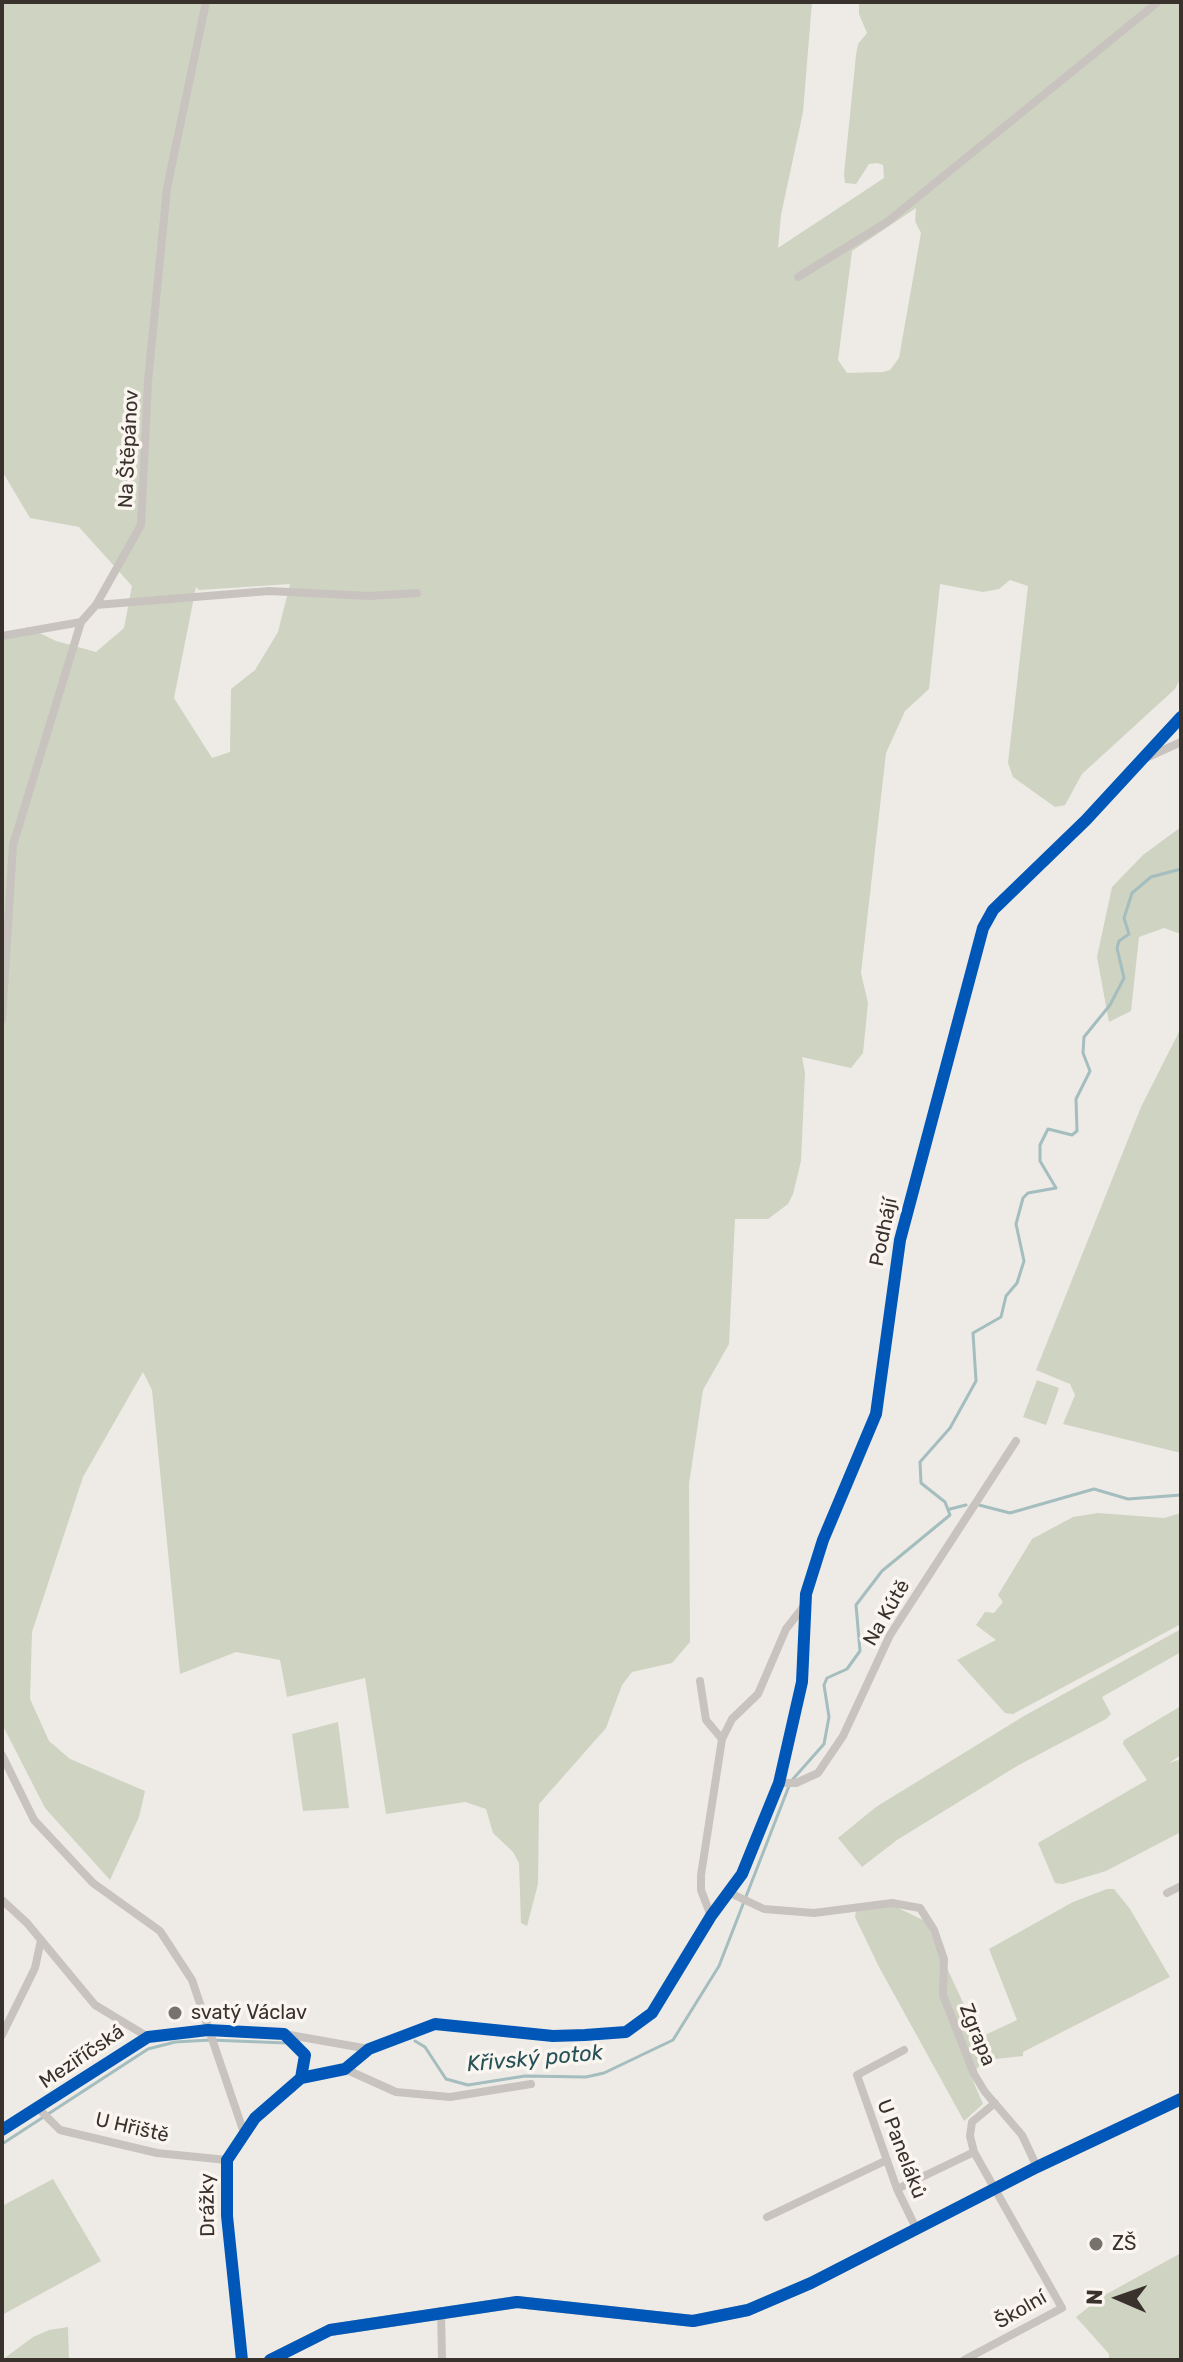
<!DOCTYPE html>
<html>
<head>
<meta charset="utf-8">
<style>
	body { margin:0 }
	#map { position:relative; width:1183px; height:2362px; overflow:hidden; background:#eeebe6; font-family:Rubik,sans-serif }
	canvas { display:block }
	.frame { position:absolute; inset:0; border:4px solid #39312c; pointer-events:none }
	.north { position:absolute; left:1079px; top:2258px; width:80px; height:80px; -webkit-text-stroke:6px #faf5ef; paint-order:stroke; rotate:272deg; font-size:22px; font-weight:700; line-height:32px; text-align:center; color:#39312c }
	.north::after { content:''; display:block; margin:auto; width:28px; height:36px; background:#39312c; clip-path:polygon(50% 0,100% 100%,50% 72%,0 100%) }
</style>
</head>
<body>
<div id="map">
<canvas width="1183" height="2362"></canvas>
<div class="frame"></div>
<div class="north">N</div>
</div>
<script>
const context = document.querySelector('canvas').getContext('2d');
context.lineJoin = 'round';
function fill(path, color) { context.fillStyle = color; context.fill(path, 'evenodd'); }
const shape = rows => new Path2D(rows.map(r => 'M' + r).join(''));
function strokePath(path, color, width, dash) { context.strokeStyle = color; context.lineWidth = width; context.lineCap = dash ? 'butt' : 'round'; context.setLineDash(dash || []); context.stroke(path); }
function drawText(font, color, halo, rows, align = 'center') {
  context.font = font + ' Rubik,sans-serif'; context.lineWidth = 7; context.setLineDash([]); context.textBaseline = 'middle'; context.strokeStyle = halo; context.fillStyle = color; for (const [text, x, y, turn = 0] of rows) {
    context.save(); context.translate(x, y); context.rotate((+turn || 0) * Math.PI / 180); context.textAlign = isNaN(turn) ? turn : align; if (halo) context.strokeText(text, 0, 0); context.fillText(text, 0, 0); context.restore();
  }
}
fill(shape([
	[2,2,812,2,803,112,781,215,778,248,884,178,883,165,877,163,869,164,856,184,845,183,844,174,856,55,858,44,867,33,859,14,859,2,1154,2,1158,7,1164,2,1181,2,1181,677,1175,689,1082,774,1065,805,1055,807,1013,777,1008,763,1028,586,1010,580,999,589,983,592,940,584,929,689,905,711,886,753,861,973,868,1003,863,1053,851,1068,802,1057,805,1073,801,1161,793,1194,788,1204,768,1219,735,1219,729,1344,703,1390,689,1484,690,1642,672,1663,632,1672,622,1685,606,1728,539,1804,538,1884,527,1926,521,1923,519,1863,513,1852,493,1833,486,1809,465,1802,386,1814,365,1678,287,1697,280,1660,236,1652,180,1674,152,1390,143,1372,83,1477,32,1632,30,1699,49,1741,70,1759,145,1791,139,1817,110,1880,45,1808,2,1724,2,640,27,627,56,641,96,652,124,628,132,586,79,527,30,518,2,471],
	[916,208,915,221,921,233,899,358,890,370,883,372,847,373,838,360,852,251],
	[290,584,278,632,255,670,231,689,230,752,212,758,174,698,196,587,199,590],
	[1181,827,1181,934,1164,928,1139,937,1131,1011,1109,1022,1097,957,1112,887,1143,855],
	[1181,1028,1181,1453,1063,1424,1075,1395,1070,1384,1036,1370,1141,1107],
	[1037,1380,1059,1388,1046,1425,1023,1417],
	[1098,1513,1164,1518,1181,1513,1181,1624,1013,1714,1005,1713,957,1660,996,1640,976,1625,985,1612,994,1613,1003,1602,998,1595,1032,1539,1073,1517],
	[1181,1629,1181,1652,1102,1697,1111,1714,1106,1719,1017,1766,897,1840,862,1867,838,1838,876,1807,1024,1716],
	[1181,1706,1181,1755,1169,1763,1181,1759,1181,1832,1106,1871,1063,1884,1055,1883,1038,1843,1147,1780,1123,1744,1124,1740],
	[338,1722,349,1808,303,1811,292,1734],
	[1107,1889,1114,1889,1130,1909,1170,1977,1023,2052,1023,2056,987,2060,970,2074,983,2104,964,2121,879,1967,855,1917,856,1911,894,1906,925,1921,981,2041,985,2035,1017,2020,989,1949,1073,1902],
	[53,2179,101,2261,2,2315,2,2206],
	[1181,2253,1181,2360,1109,2360,1109,2354,1076,2317,1103,2296],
	[68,2327,69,2360,2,2360,33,2337,49,2330]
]), '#cfd3c1');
strokePath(shape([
	[979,1505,1010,1513,1094,1489,1128,1499,1181,1495],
	[950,1509,966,1505],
	[793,1779,824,1744,829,1717,824,1685,827,1678,847,1669,860,1651,856,1605,882,1571,950,1515,945,1502,921,1483,920,1462,950,1428,976,1381,973,1333,1001,1317,1006,1296,1017,1283,1024,1261,1016,1224,1023,1198,1028,1193,1056,1188,1040,1161,1040,1145,1048,1129,1072,1135,1077,1131,1076,1099,1090,1071,1083,1053,1084,1037,1110,1005,1124,978,1117,948,1119,941,1129,934,1124,918,1132,893,1151,877,1181,869],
	[415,2041,425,2047,446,2079,468,2085,525,2076,586,2077,604,2073,673,2040,719,1966,789,1786],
	[2,2144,148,2049,175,2042,210,2040,286,2043]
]), '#a4bdbe', 3);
strokePath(shape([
	[798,277,887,222,1158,2],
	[96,605,269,591,369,596,417,593],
	[2,636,81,622],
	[1148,757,1181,742],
	[2,1020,13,845,81,622,96,605,141,525,148,381,167,188,206,2],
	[700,1681,706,1720,722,1739,701,1875,701,1890,711,1916],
	[722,1739,732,1719,758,1694,786,1629,804,1606],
	[2,1755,34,1820,93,1883,160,1931,192,1980,244,2133],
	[779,1783,796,1783,818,1773,843,1736,890,1635,1016,1441],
	[728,1892,764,1909,814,1913,892,1903,920,1908,934,1930,944,1959,943,1995,974,2074,985,2092,1022,2135,1037,2167],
	[1167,1893,1181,1886],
	[2,1900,27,1923,95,2005,148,2037],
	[2,2035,35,1968,41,1940],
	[285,2035,305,2055,301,2078],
	[904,2050,857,2075,897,2189,916,2228],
	[345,2069,396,2092,450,2097,531,2084],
	[301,2078,345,2069,369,2049,435,2024,553,2036,585,2035,626,2032,652,2013,711,1916,742,1874,779,1783,802,1682,806,1594,823,1540,876,1414,900,1240,983,928,993,910,1086,820,1181,717],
	[39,2109,60,2130,157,2153,227,2160],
	[2,2130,148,2037,208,2030,284,2034,369,2049],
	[897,2189,974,2152],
	[767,2217,887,2160],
	[441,2311,442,2360],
	[242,2360,227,2216,227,2160,255,2118,301,2078],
	[964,2360,1062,2308,974,2152,970,2136,972,2122,995,2103]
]), '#c8c3bf', 8);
strokePath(shape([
	[270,2360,330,2330,517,2302,693,2321,748,2310,811,2283,1037,2167,1181,2099]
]), '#b8b4af', 12);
strokePath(shape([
	[301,2078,345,2069,369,2049,435,2024,553,2036,585,2035,626,2032,652,2013,711,1916,742,1874,779,1783,802,1682,806,1594,823,1540,876,1414,900,1240,983,928,993,910,1086,820,1181,717],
	[2,2130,148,2037,208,2030,284,2034,305,2055,301,2078],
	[242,2360,227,2216,227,2160,255,2118,301,2078],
	[270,2360,330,2330,517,2302,693,2321,748,2310,811,2283,1037,2167,1181,2099]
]), '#0057b8', 12);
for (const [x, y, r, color] of [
	[175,2013,8,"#78726d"],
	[1096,2244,8,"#78726d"]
]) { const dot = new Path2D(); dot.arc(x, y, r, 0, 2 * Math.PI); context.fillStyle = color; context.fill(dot); strokePath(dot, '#faf5ef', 3); }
drawText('20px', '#39312c', '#faf5ef', [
	["Na Štěpánov",129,449,-87],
	["Podhájí",884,1232,-78],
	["Na Kútě",887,1613,-60],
	["Zgrapa",977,2035,68],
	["Meziříčská",82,2057,-34],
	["U Hřiště",132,2128,13],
	["U Paneláků",901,2149,69],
	["Drážky",208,2205,-91],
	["Školní",1021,2310,-30]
]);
drawText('20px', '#39312c', '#faf5ef', [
	["svatý Václav",191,2013],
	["ZŠ",1112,2244]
], 'left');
drawText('italic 22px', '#255258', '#faf5ef', [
	["Křivský potok",535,2059,-5]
]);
</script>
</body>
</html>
